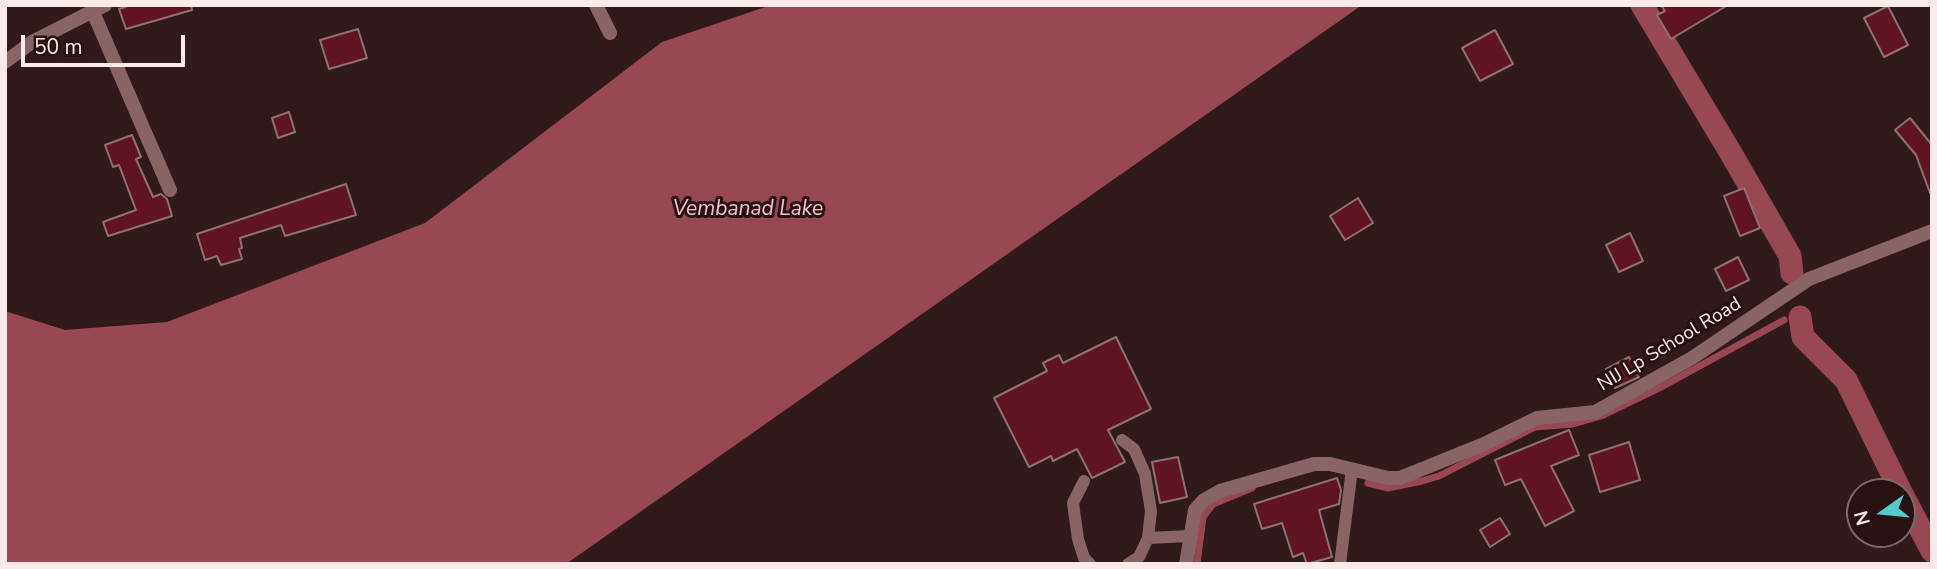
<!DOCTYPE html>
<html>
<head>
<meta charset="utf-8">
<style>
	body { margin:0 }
	#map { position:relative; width:1937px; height:569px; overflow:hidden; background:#311a1c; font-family:"Nunito Sans",sans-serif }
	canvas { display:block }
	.frame { position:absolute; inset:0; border:7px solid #fbeaeb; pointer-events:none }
	.north { position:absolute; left:1846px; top:478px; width:70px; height:70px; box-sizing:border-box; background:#271113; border:2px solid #7c6869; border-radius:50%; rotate:255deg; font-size:19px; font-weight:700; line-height:28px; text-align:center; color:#fbeaeb }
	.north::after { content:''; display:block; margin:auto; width:24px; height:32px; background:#53cdcb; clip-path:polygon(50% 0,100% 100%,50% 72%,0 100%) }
	.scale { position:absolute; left:21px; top:35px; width:164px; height:32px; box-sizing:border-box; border:4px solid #fbeaeb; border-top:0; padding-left:9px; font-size:21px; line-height:24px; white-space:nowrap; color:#fbeaeb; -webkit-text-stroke:5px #271113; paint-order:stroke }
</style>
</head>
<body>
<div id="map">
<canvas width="1937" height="569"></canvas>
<div class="frame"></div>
<div class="north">N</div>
<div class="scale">50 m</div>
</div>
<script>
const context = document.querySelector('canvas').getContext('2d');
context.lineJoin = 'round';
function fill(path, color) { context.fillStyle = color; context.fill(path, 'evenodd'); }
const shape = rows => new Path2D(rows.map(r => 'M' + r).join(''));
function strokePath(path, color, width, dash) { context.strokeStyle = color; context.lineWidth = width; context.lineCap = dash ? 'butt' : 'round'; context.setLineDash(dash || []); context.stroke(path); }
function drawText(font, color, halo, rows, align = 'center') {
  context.font = font + ' "Nunito Sans",sans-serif'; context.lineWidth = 6; context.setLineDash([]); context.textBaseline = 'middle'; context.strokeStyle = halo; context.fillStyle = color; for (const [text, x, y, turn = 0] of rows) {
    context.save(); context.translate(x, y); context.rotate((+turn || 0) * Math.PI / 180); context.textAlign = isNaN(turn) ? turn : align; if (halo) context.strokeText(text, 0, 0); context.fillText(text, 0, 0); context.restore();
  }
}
fill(shape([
	[771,5,1362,5,566,564,5,564,5,311,65,330,167,322,425,223,662,42]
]), '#984853');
strokePath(shape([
	[1368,483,1388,488,1422,481,1439,476,1535,427,1573,424,1601,416,1663,386,1784,320],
	[1197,564,1203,517,1213,504,1252,488]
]), '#984853', 7);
strokePath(shape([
	[1642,5,1732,155,1790,256,1792,273],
	[1800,317,1803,337,1846,380,1901,492],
	[1902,494,1932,551]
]), '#984853', 23);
const building = shape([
	[131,5,191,5,192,10,126,29,119,9,131,5],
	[1661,5,1728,5,1671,39,1657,15,1665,11,1661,5],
	[1888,6,1908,45,1884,57,1864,18,1888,6],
	[358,29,367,58,329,69,320,40,358,29],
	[1495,30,1513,64,1480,81,1462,48,1495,30],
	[289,112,295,132,278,138,272,118,289,112],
	[1910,118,1932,145,1932,193,1930,193,1916,155,1895,130,1910,118],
	[132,135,141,157,136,159,153,197,161,194,167,199,172,216,108,236,103,222,136,210,119,165,113,167,105,145,132,135],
	[346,184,356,215,285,236,281,225,240,238,242,248,239,249,242,259,221,265,217,256,205,260,197,234,346,184],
	[1744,188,1760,228,1740,236,1724,196,1744,188],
	[1358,198,1373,223,1345,240,1330,216,1358,198],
	[1630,233,1643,261,1619,272,1606,245,1630,233],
	[1738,257,1749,280,1726,291,1715,269,1738,257],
	[1116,337,1151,409,1108,430,1125,462,1092,478,1077,449,1053,461,1051,456,1029,467,994,398,1047,371,1043,363,1059,355,1063,363,1116,337],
	[1629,357,1639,377,1615,388,1606,369,1629,357],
	[1569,430,1579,455,1551,466,1574,511,1545,526,1521,479,1505,485,1495,460,1569,430],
	[1629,442,1640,480,1600,492,1589,455,1629,442],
	[1178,457,1187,497,1160,503,1152,462,1178,457],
	[1337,478,1341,490,1339,504,1319,510,1332,557,1307,564,1303,553,1293,557,1282,523,1262,529,1254,504,1337,478],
	[1500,518,1510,534,1490,547,1480,530,1500,518]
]);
fill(building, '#5f1323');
strokePath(building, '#8d7072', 2);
strokePath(shape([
	[1122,440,1134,449,1145,474,1151,511,1148,538],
	[1084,481,1073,503,1078,539,1084,558,1090,564],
	[1128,564,1139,557,1148,538,1190,536],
	[1340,564,1352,469]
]), '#896467', 12);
strokePath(shape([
	[596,5,610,33],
	[93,12,170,190],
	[5,62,32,42,105,5],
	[1186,564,1195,510,1204,500,1220,491,1314,464,1330,464,1388,478,1400,478,1484,444,1537,418,1595,412,1692,358,1809,279,1932,231]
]), '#896467', 14);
drawText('19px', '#fbeaeb', '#271113', [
	["NIJ Lp School Road",1670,345,-31]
]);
drawText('italic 21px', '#f3c3c7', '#271113', [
	["Vembanad Lake",748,210]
]);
</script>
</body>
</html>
